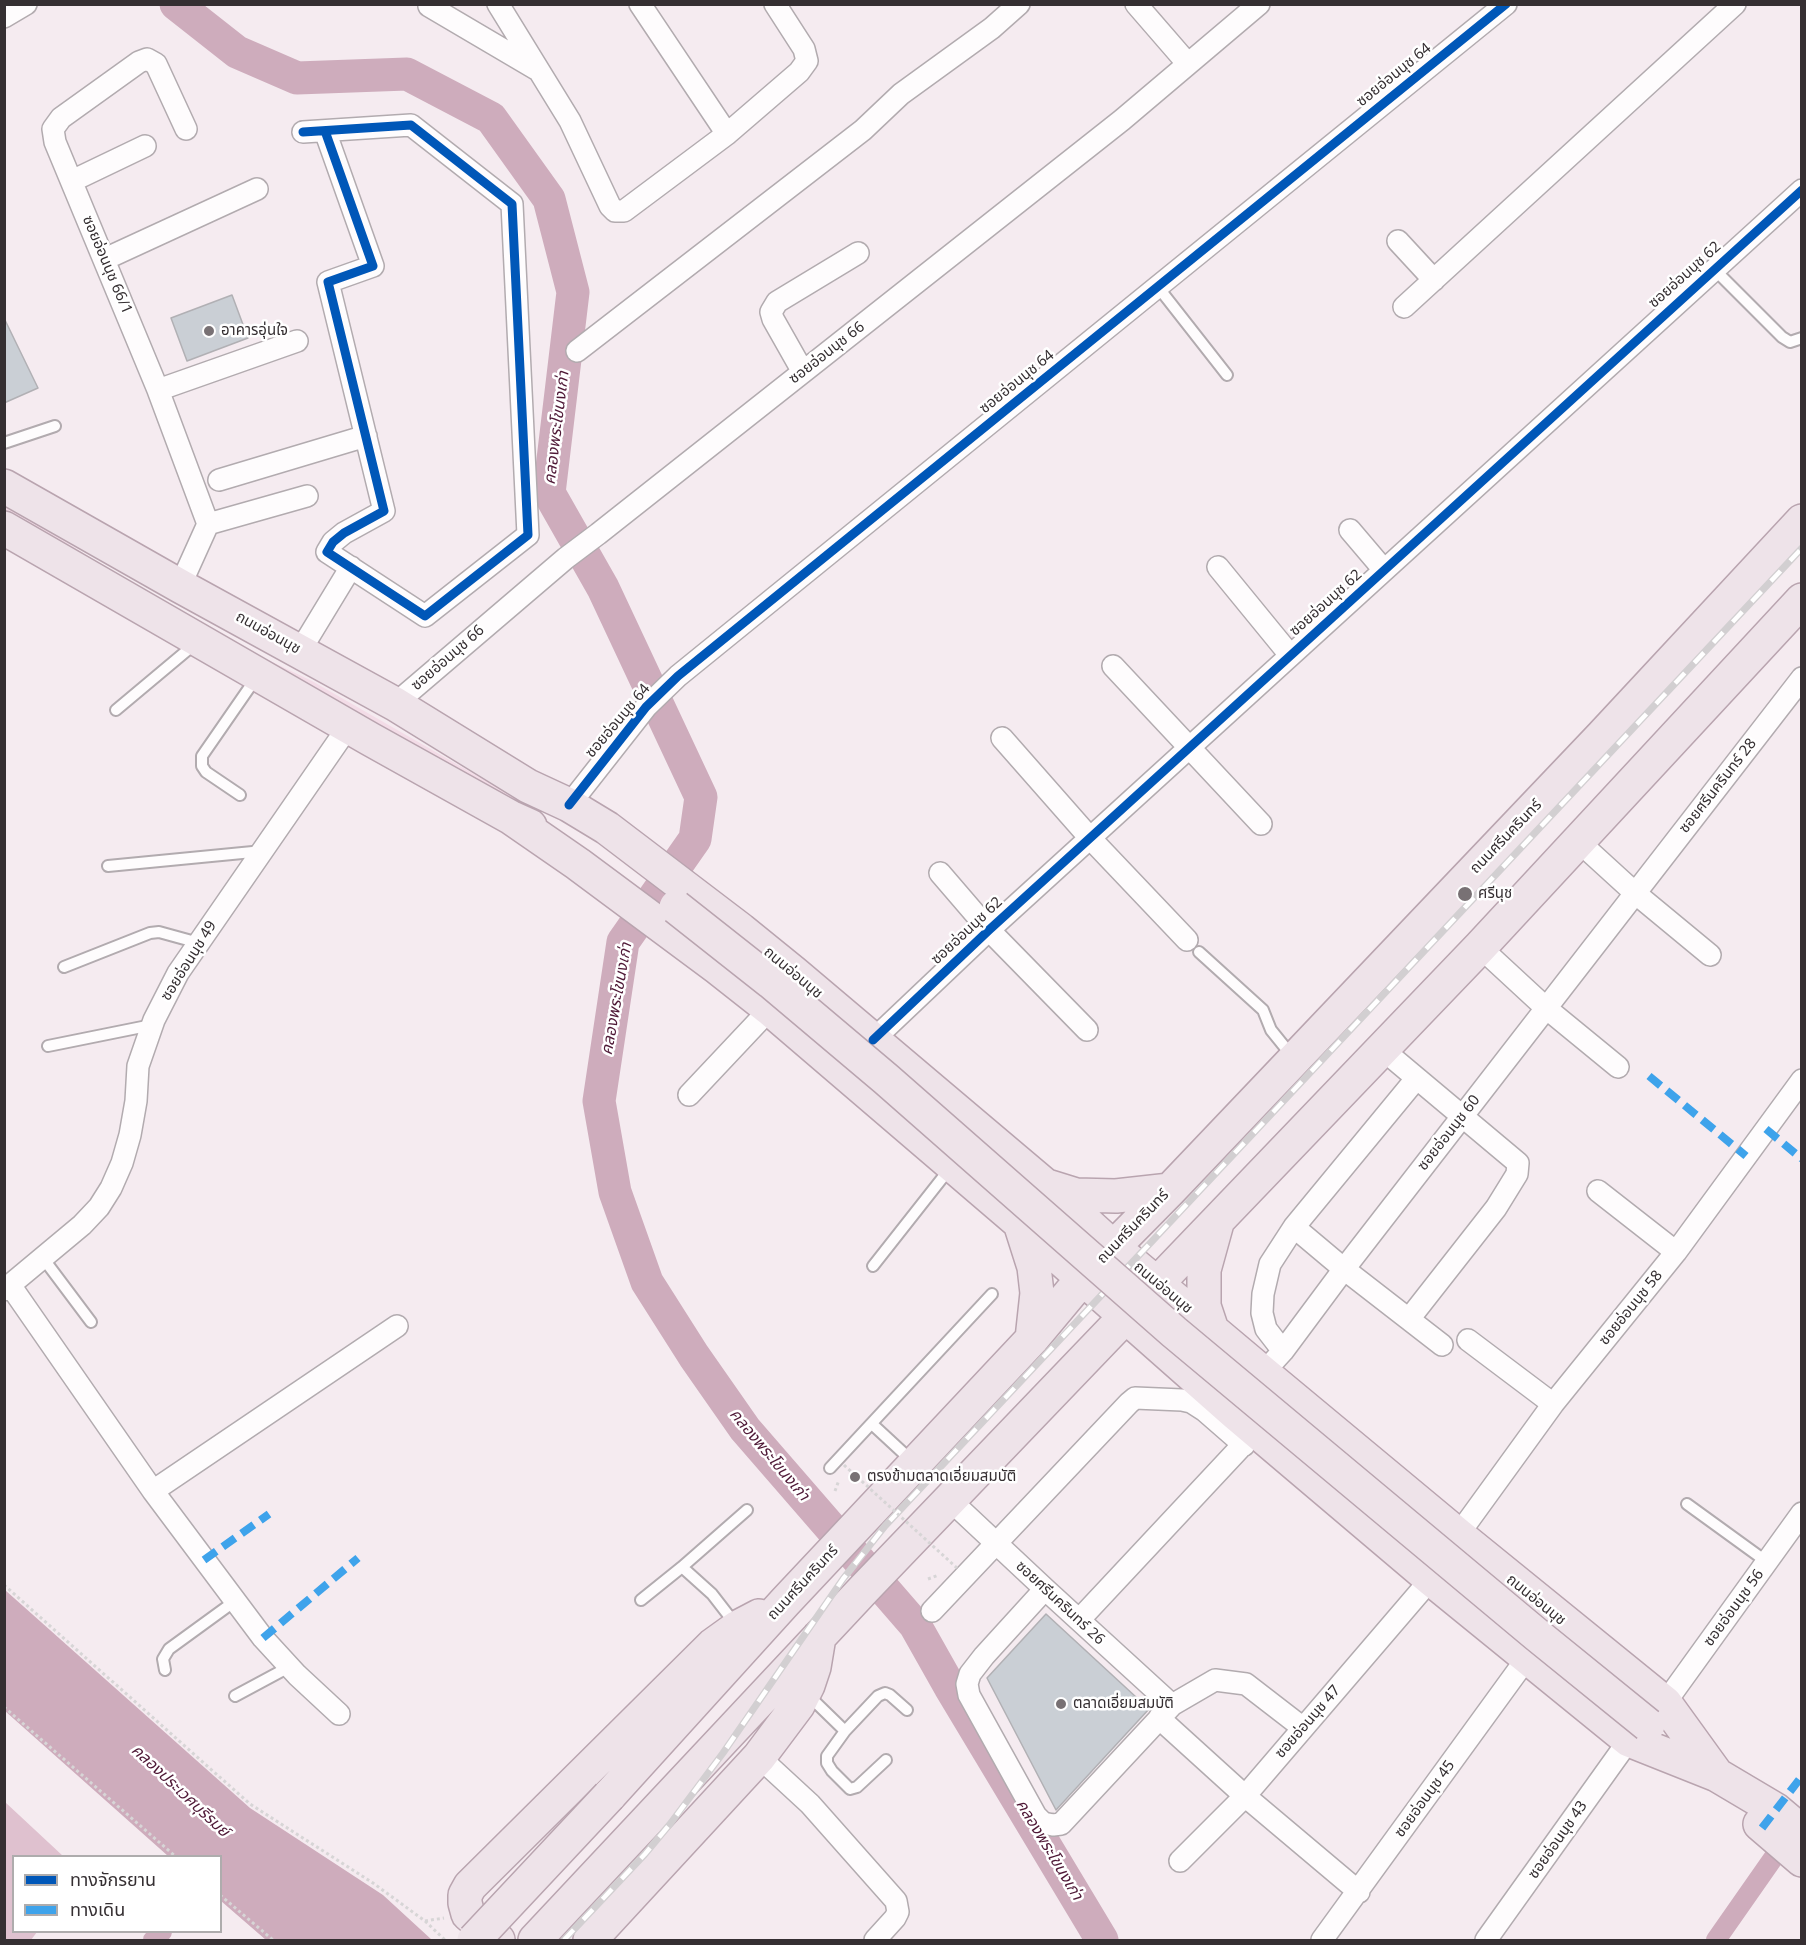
<!DOCTYPE html>
<html>
<head>
<meta charset="utf-8">
<style>
	body { margin:0 }
	#map { position:relative; width:1806px; height:1945px; overflow:hidden; background:#f5ebf0; font-family:"Noto Sans","Noto Sans Thai",sans-serif }
	canvas { display:block }
	.frame { position:absolute; inset:0; border:6px solid #352f32; pointer-events:none }
	.legend { position:absolute; left:12px; top:1855px; width:210px; height:78px; box-sizing:border-box; background:#fff; border:2px solid #aeacad; margin:0; padding:8px 10px; list-style:none; font-size:18px; color:#352f32 }
	.legend li { display:flex; align-items:center; gap:12px; height:30px }
	.legend b { width:30px; border:2px solid #aeacad }
</style>
</head>
<body>
<div id="map">
<canvas width="1806" height="1945"></canvas>
<div class="frame"></div>
<ul class="legend">
<li><b style="height:8px;background:#0057b8"></b>ทางจักรยาน</li>
<li><b style="height:8px;background:#3ea3eb"></b>ทางเดิน</li>
</ul>
</div>
<script>
const context = document.querySelector('canvas').getContext('2d');
context.lineJoin = 'round';
function fill(path, color) { context.fillStyle = color; context.fill(path, 'evenodd'); }
const shape = rows => new Path2D(rows.map(r => 'M' + r).join(''));
function strokePath(path, color, width, dash) { context.strokeStyle = color; context.lineWidth = width; context.lineCap = dash ? 'butt' : 'round'; context.setLineDash(dash || []); context.stroke(path); }
function drawText(font, color, halo, rows, align = 'center') {
  context.font = font + ' "Noto Sans","Noto Sans Thai",sans-serif'; context.lineWidth = 5; context.setLineDash([]); context.textBaseline = 'middle'; context.strokeStyle = halo; context.fillStyle = color; for (const [text, x, y, turn = 0] of rows) {
    context.save(); context.translate(x, y); context.rotate((+turn || 0) * Math.PI / 180); context.textAlign = isNaN(turn) ? turn : align; if (halo) context.strokeText(text, 0, 0); context.fillText(text, 0, 0); context.restore();
  }
}
fill(shape([
	[4,504,35,520,53,534,163,603,247,650,312,681,535,809,531,813,233,647,59,540,5,510]
]), '#f3dce7');
fill(shape([
	[5,1802,63,1856,14,1856,14,1932,37,1932,31,1940,5,1940]
]), '#dfc1cf');
fill(shape([
	[5,1590,250,1808,383,1895,432,1940,266,1940,221,1901,220,1856,168,1856,5,1711]
]), '#ceacbc');
strokePath(shape([
	[153,1940,162,1932],
	[1716,1940,1788,1837]
]), '#ceacbc', 20);
strokePath(shape([
	[176,4,237,52,297,78,407,74,491,118,549,199,573,292,549,493,603,588,701,797,695,839,623,942,599,1101,615,1192,647,1282,694,1356,745,1429,915,1625,950,1687,1102,1940]
]), '#ceacbc', 33);
const building = shape([
	[232,295,248,338,187,361,171,318,232,295],
	[4,318,38,388,4,403,4,318],
	[1046,1614,1149,1709,1056,1810,987,1678,1046,1614]
]);
fill(building, '#cacfd5');
strokePath(building, '#b1b0b4', 1.5);
const lane = shape([
	[1714,269,1782,337,1790,342,1802,338],
	[1158,287,1227,375],
	[4,443,55,426],
	[116,710,196,643],
	[240,795,206,772,202,766,202,756,256,678],
	[108,866,263,851],
	[1199,952,1263,1010,1271,1030,1292,1056],
	[64,967,150,933,159,932,199,943],
	[48,1046,152,1025],
	[43,1258,91,1322],
	[873,1266,951,1167],
	[872,1424,912,1461],
	[830,1468,992,1294],
	[1687,1504,1767,1562],
	[682,1567,747,1510],
	[641,1600,682,1567,712,1594,736,1625],
	[165,1670,163,1659,169,1649,235,1601],
	[807,1694,845,1731,827,1756,827,1763,832,1771,850,1789,857,1787,886,1760],
	[235,1696,289,1667],
	[845,1731,878,1696,885,1693,890,1695,907,1710]
]);
const street = shape([
	[498,4,570,121,610,206,615,211,624,211,727,134,799,72,807,61,804,49,775,4],
	[640,4,727,134],
	[1136,4,1188,64],
	[429,6,536,69],
	[4,17,26,4],
	[303,132,411,125,512,204,528,535,425,616,327,552,333,542,344,533,384,511,328,282,373,266,325,131],
	[72,181,145,146],
	[1398,241,1434,280],
	[105,259,257,189],
	[1404,307,1735,4],
	[577,351,863,130,901,94,992,28,1019,4],
	[803,372,773,319,771,312,777,302,858,253],
	[158,390,297,341],
	[219,480,366,436],
	[208,524,307,496],
	[1350,530,1384,570],
	[1218,567,1290,655],
	[180,586,208,524,158,390,55,142,53,129,61,118,139,62,147,59,156,64,186,129],
	[300,651,351,567],
	[1113,666,1261,824],
	[395,704,566,558,598,534,1122,120,1259,4],
	[1002,738,1090,838,1187,940],
	[569,805,646,707,678,676,1506,4],
	[1578,841,1635,893,1710,955],
	[940,873,989,930,1087,1030],
	[1480,947,1546,1008,1618,1067],
	[873,1040,989,930,1802,190],
	[1382,1049,1518,1163,1517,1174,1496,1208,1409,1319],
	[689,1095,770,1009],
	[1598,1191,1676,1252],
	[1294,1227,1344,1269,1442,1345],
	[10,1285,153,1491,263,1638,297,1675,339,1714],
	[4,1290,82,1225,99,1207,111,1188,122,1163,130,1135,136,1101,138,1066,154,1020,178,973,348,727],
	[1468,1340,1553,1404],
	[1283,1351,1266,1329,1262,1313,1263,1294,1270,1264,1294,1227,1416,1079],
	[1263,1373,1283,1351,1344,1269,1802,678],
	[153,1491,397,1326],
	[950,1500,1045,1589,1172,1705],
	[1458,1535,1553,1404,1676,1252,1802,1080],
	[1045,1589,984,1656,970,1674,967,1684,969,1695,1036,1816,1043,1823,1053,1825,1061,1824,1172,1705,1215,1680,1246,1684,1303,1728],
	[932,1611,1129,1403,1135,1398,1182,1400,1191,1402,1205,1411,1244,1445],
	[1079,1620,1253,1434],
	[1665,1703,1802,1513],
	[1159,1718,1245,1796,1359,1892],
	[759,1757,810,1804,896,1901,898,1912,895,1918,875,1940],
	[1180,1861,1245,1796,1431,1579],
	[1322,1940,1527,1658],
	[1486,1940,1629,1740]
]);
const primary = shape([
	[4,486,180,586,395,704,528,786,569,805,607,828,741,930,794,973,1046,1186,1113,1247,1263,1373,1458,1535,1665,1703,1717,1775,1776,1810,1802,1832],
	[4,528,370,739,510,817,530,826],
	[510,817,578,864,718,968,770,1009,1020,1223,1235,1413,1431,1579,1629,1740,1717,1775],
	[1047,1186,1076,1195,1116,1196,1170,1190],
	[1020,1223,1034,1267,1037,1293,1032,1339],
	[1212,1330,1204,1306,1204,1270,1217,1223],
	[609,1796,785,1602,1032,1339,1082,1279,1170,1190,1602,736,1802,521],
	[1760,1824,1802,1860],
	[498,1940,468,1914,465,1903,465,1895,470,1886,713,1645,738,1627,759,1616],
	[535,1940,864,1589,1480,947,1802,600],
	[590,1940,759,1757,798,1705,808,1685,814,1667,819,1637]
]);
strokePath(lane, '#b2abaf', 14);
strokePath(street, '#b2abaf', 24);
strokePath(primary, '#b9a4af', 36);
strokePath(shape([
	[835,1491,839,1480],
	[928,1579,939,1575],
	[4,1585,250,1804,373,1883,425,1921,445,1940],
	[4,1707,175,1856],
	[220,1895,273,1940],
	[425,1921,444,1918]
]), '#d7d5d6', 3, [3, 3]);
strokePath(lane, '#fefcfd', 10);
strokePath(street, '#fefcfd', 21);
strokePath(primary, '#eee3e9', 33);
const rail = shape([
	[564,1940,645,1854,670,1824,723,1753,843,1579,885,1526,1802,548]
]);
strokePath(rail, '#d2cfd1', 7);
strokePath(rail, '#fff', 4.5, [14]);
const primaryBridge = shape([
	[676,907,771,982,886,1079,1174,1332,1537,1635,1648,1725],
	[474,1940,609,1796]
]);
strokePath(primaryBridge, '#b9a4af', 36, []);
strokePath(shape([
	[844,1465,957,1568]
]), '#d7d5d6', 3, [3, 3]);
strokePath(primaryBridge, '#eee3e9', 33);
strokePath(shape([
	[1649,1076,1746,1156],
	[1766,1129,1802,1159],
	[204,1560,269,1514],
	[263,1638,358,1558],
	[1762,1828,1802,1776]
]), '#3ea3eb', 8, [15, 8]);
strokePath(shape([
	[303,132,411,125,512,204,528,535,425,616,327,552,333,542,344,533,384,511,328,282,373,266,325,131],
	[569,805,646,707,678,676,1506,4],
	[873,1040,989,930,1802,190]
]), '#0057b8', 9);
for (const [x, y, r, color] of [
	[209,331,6,"#787174"],
	[1465,894,8,"#787174"],
	[855,1477,6,"#787174"],
	[1061,1704,6,"#787174"]
]) { const dot = new Path2D(); dot.arc(x, y, r, 0, 2 * Math.PI); context.fillStyle = color; context.fill(dot); strokePath(dot, '#fff', 2); }
drawText('15px', '#352f32', '#fff', [
	["ซอยอ่อนนุช 64",1394,75,-39],
	["ซอยอ่อนนุช 66/1",107,265,67],
	["ซอยอ่อนนุช 62",1685,275,-42],
	["ซอยอ่อนนุช 66",827,353,-38],
	["ซอยอ่อนนุช 64",1017,382,-39],
	["ซอยอ่อนนุช 62",1326,603,-42],
	["ถนนอ่อนนุช",268,633,29],
	["ซอยอ่อนนุช 66",448,658,-41],
	["ซอยอ่อนนุช 64",618,721,-50],
	["ซอยศรีนครินทร์ 28",1718,786,-52],
	["ถนนศรีนครินทร์",1506,837,-46],
	["ซอยอ่อนนุช 62",967,931,-43],
	["ซอยอ่อนนุช 49",189,961,-58],
	["ถนนอ่อนนุช",793,973,40],
	["ซอยอ่อนนุช 60",1449,1133,-52],
	["ถนนศรีนครินทร์",1133,1227,-46],
	["ถนนอ่อนนุช",1163,1288,40],
	["ซอยอ่อนนุช 58",1631,1308,-51],
	["ถนนศรีนครินทร์",803,1583,-47],
	["ถนนอ่อนนุช",1536,1600,39],
	["ซอยศรีนครินทร์ 26",1060,1603,43],
	["ซอยอ่อนนุช 56",1734,1608,-54],
	["ซอยอ่อนนุช 47",1308,1722,-49],
	["ซอยอ่อนนุช 45",1425,1799,-54],
	["ซอยอ่อนนุช 43",1558,1840,-55]
]);
drawText('15px', '#352f32', '#fff', [
	["อาคารอุ่นใจ",221,331],
	["ศรีนุช",1478,894],
	["ตรงข้ามตลาดเอี่ยมสมบัติ",867,1477],
	["ตลาดเอี่ยมสมบัติ",1073,1704]
], 'left');
drawText('italic 16px', '#4e1836', '#fff', [
	["คลองพระโขนงเก่า",557,428,-83],
	["คลองพระโขนงเก่า",617,999,-80],
	["คลองพระโขนงเก่า",769,1455,50],
	["คลองประเวศบุรีรมย์",180,1791,43],
	["คลองพระโขนงเก่า",1049,1850,59]
]);
</script>
</body>
</html>
